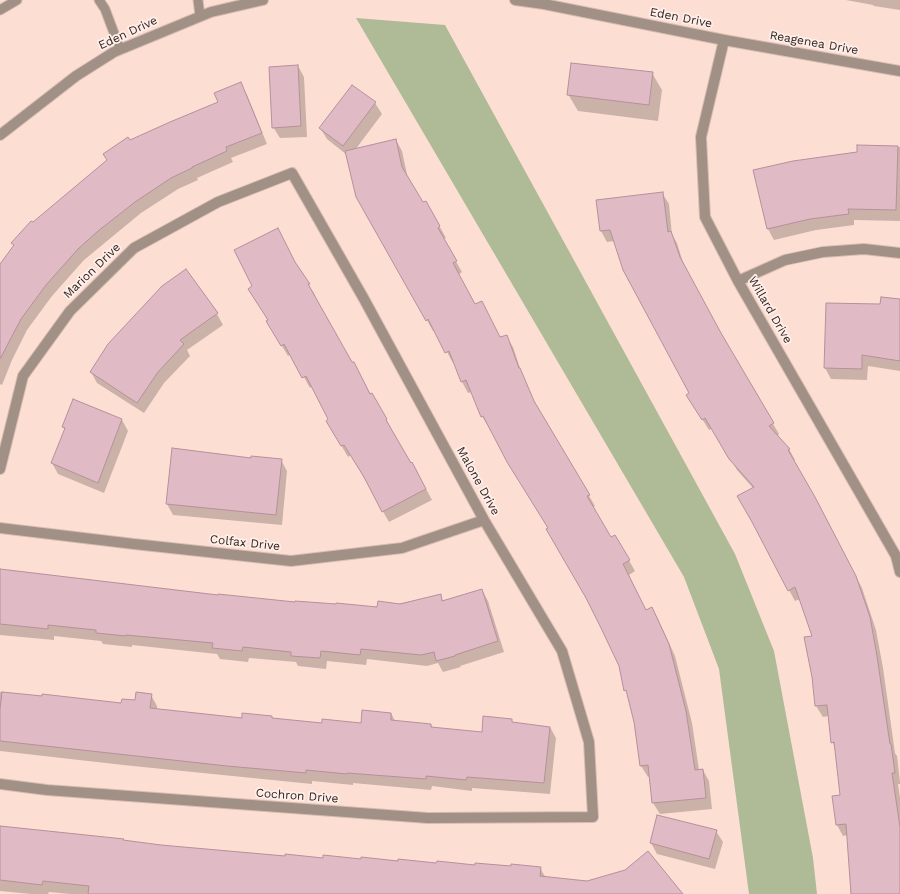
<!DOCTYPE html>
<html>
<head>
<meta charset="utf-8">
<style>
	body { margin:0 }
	canvas { display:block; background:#fdded3 }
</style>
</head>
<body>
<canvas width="900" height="894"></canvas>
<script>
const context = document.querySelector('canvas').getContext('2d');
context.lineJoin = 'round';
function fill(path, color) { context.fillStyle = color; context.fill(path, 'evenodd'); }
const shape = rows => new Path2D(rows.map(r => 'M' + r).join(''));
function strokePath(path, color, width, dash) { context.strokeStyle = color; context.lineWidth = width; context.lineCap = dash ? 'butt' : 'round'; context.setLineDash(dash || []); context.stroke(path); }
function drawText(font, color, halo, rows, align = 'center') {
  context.font = font + ' "Work Sans",sans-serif'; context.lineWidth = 3.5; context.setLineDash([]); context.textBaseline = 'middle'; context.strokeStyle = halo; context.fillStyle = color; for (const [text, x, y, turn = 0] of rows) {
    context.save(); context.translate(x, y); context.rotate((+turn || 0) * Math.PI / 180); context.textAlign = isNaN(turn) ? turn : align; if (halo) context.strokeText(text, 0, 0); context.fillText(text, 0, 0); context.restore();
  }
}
fill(shape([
	[356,18,445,25,735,554,774,651,813,858,817,894,749,894,719,669,684,577]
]), '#afbb97');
fill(shape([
	[846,0,900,0,900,10,874,6,873,5],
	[298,66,304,77,307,137,280,138,273,127],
	[652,73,662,90,658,121,578,111,568,94],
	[241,84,247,95,267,144,231,158,233,162,197,178,198,180,178,189,141,213,84,260,52,296,27,330,12,360,2,385,0,384,0,266,14,246,12,243,33,224,130,142,219,103],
	[353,86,375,103,382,114,355,150,396,140,402,151,408,179,423,204,426,202,446,238,443,239,462,272,458,275,475,305,500,338,506,336,513,347,522,374,539,412,595,506,593,507,611,538,615,536,635,571,629,575,646,611,652,608,658,619,675,656,692,723,699,770,703,770,709,781,712,809,660,814,653,803,651,776,648,777,641,766,635,721,629,696,625,690,620,665,602,628,549,529,482,416,472,392,468,393,462,382,455,362,453,363,435,330,433,331,357,196,347,155,327,139,320,128],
	[858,146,900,147,900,221,854,220,854,225,816,230,774,240,768,229,858,153],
	[662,193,669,204,672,235,677,243,685,269,726,344,779,434,777,436,789,449,795,460,793,462,821,509,862,588,876,630,883,668,895,753,897,756,900,782,900,784,898,784,900,798,900,894,852,894,848,835,843,836,837,825,833,797,841,796,836,748,832,742,829,716,823,717,816,706,813,677,813,636,800,599,795,601,789,590,753,488,737,470,713,428,709,430,694,406,691,393,615,241,607,242,601,231,597,201],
	[278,229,298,268,315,295,314,296,352,364,354,363,371,395,386,419,392,430,391,431,418,474,432,500,389,522,351,455,348,457,327,421,329,420,312,386,310,388,291,354,288,356,267,321,269,320,254,286],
	[900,300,900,371,868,366,867,380,831,379,825,368,827,304,881,305],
	[217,314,223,325,187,350,190,356,164,383,144,413,97,383,91,372],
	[74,401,122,420,128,431,104,493,58,474,52,463,65,430,63,427],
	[252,459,281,460,287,471,282,525,173,515,167,504],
	[0,570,168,591,296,603,378,608,440,595,444,602,482,590,488,601,504,652,460,666,461,667,443,672,438,663,427,666,367,659,366,665,327,661,326,669,298,666,296,662,249,658,248,662,220,659,217,654,132,645,132,647,103,644,101,641,54,636,54,640,0,635],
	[0,692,122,704,136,701,151,695,157,706,157,710,242,719,272,717,273,719,323,725,362,724,391,713,395,721,431,725,433,728,483,733,511,720,513,724,550,727,556,738,550,794,472,788,472,791,432,786,431,790,353,783,353,785,312,781,312,784,123,765,0,751],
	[658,816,716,831,723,842,715,869,657,854,651,843],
	[0,826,161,846,324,859,362,860,362,858,437,864,540,868,546,878,584,894,70,894,49,892,48,894,31,894,0,891]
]), '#0003');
const building = shape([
	[571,63,653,72,649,105,567,95,571,63],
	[298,65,301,126,272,128,269,67,298,65],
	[241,82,262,133,226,147,227,151,192,167,192,168,171,178,135,202,98,231,78,249,46,285,21,319,0,359,0,264,14,245,11,243,31,221,33,222,107,160,103,154,128,137,130,140,170,122,218,102,214,93,241,82],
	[352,85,376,102,343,146,319,128,352,85],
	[396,139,402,167,423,202,426,201,440,226,438,228,457,261,453,263,475,304,482,301,500,337,507,335,519,368,520,368,534,401,590,495,587,496,611,537,615,535,630,560,623,564,646,610,652,607,669,644,686,711,695,770,703,769,706,798,652,803,648,765,640,766,634,722,626,690,624,691,619,666,601,628,586,598,546,529,548,528,507,462,483,416,481,417,466,380,461,382,449,351,445,353,428,319,426,321,356,197,345,151,396,139],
	[857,145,898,146,896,210,848,209,849,214,810,219,767,229,753,170,793,161,857,152,857,145],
	[663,192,668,232,671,231,680,257,721,333,774,423,769,426,790,449,788,450,815,497,856,576,870,617,877,656,890,744,891,744,895,773,892,773,900,827,900,894,851,894,846,824,836,825,832,796,840,795,834,742,831,743,827,705,815,706,812,677,804,637,812,636,795,587,788,591,752,522,737,496,754,487,729,459,705,418,702,420,686,395,689,393,623,270,610,230,600,231,596,200,663,192],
	[278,228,295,262,310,284,308,284,352,362,354,362,370,394,372,393,387,419,386,420,411,463,412,462,426,489,382,512,364,477,344,445,341,446,326,421,328,419,306,376,302,378,284,344,281,346,266,321,268,320,248,289,252,286,234,250,278,228],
	[186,269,218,313,180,340,184,344,158,372,137,403,90,372,108,344,162,286,186,269],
	[881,297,900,299,900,361,862,355,862,369,824,368,826,303,880,304,881,297],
	[73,399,122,419,98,483,51,463,65,428,62,427,73,399],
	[172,448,251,458,251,456,282,459,276,515,166,504,172,448],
	[0,569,218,595,218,594,295,602,295,601,336,604,336,603,377,607,378,601,400,604,441,594,442,601,482,589,498,641,455,655,455,656,436,661,434,652,421,655,361,649,360,655,321,651,320,658,291,656,291,652,243,647,242,651,212,648,213,643,126,635,126,636,96,633,96,630,48,625,48,629,0,624,0,569],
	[2,692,42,696,42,694,121,703,122,699,135,700,136,692,152,694,150,708,242,718,242,713,272,716,272,718,322,723,322,719,361,723,362,710,391,713,391,720,431,724,431,727,482,732,483,716,512,719,512,722,550,727,544,783,467,777,466,780,426,776,426,779,347,773,347,774,306,770,306,773,227,766,0,741,0,709,2,692],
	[657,815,717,830,709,859,650,843,657,815],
	[0,826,124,839,123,840,161,845,285,856,285,854,323,858,323,855,361,859,361,857,398,861,398,859,436,863,437,861,475,865,475,863,511,866,511,864,541,867,540,876,587,881,625,870,648,851,683,894,88,894,89,886,43,881,42,885,0,880,0,826]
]);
fill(building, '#e0bac5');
strokePath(building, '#b5909b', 1);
const service = shape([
	[99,0,105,9,120,49],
	[198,0,200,16],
	[0,10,17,0]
]);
const minor = shape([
	[724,40,701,137,705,217,738,281,896,556,900,572],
	[738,281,785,260,823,252,864,249,900,253],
	[0,469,23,376,70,311,134,248,218,202,292,173,364,299,484,520,562,651,589,742,593,817,428,818,47,790,0,784],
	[0,528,134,544,291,561,402,548,484,520]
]);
const tertiary = shape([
	[515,0,544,4,724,40,900,71],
	[0,135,76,76,114,52,211,12,263,0]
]);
strokePath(service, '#d8bdb3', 11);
strokePath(minor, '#d8bdb3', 12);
strokePath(tertiary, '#d8bdb3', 12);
strokePath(service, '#a09085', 9);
strokePath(minor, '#a09085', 10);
strokePath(tertiary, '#a09085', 10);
drawText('12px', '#32241f', '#ffefea', [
	["Eden Drive",681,18,11],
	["Eden Drive",128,33,-25],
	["Reagenea Drive",814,43,10],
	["Marion Drive",92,271,-44],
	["Willard Drive",770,310,60],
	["Malone Drive",478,481,61],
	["Colfax Drive",245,543,6],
	["Cochron Drive",297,796,4]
]);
</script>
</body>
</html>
